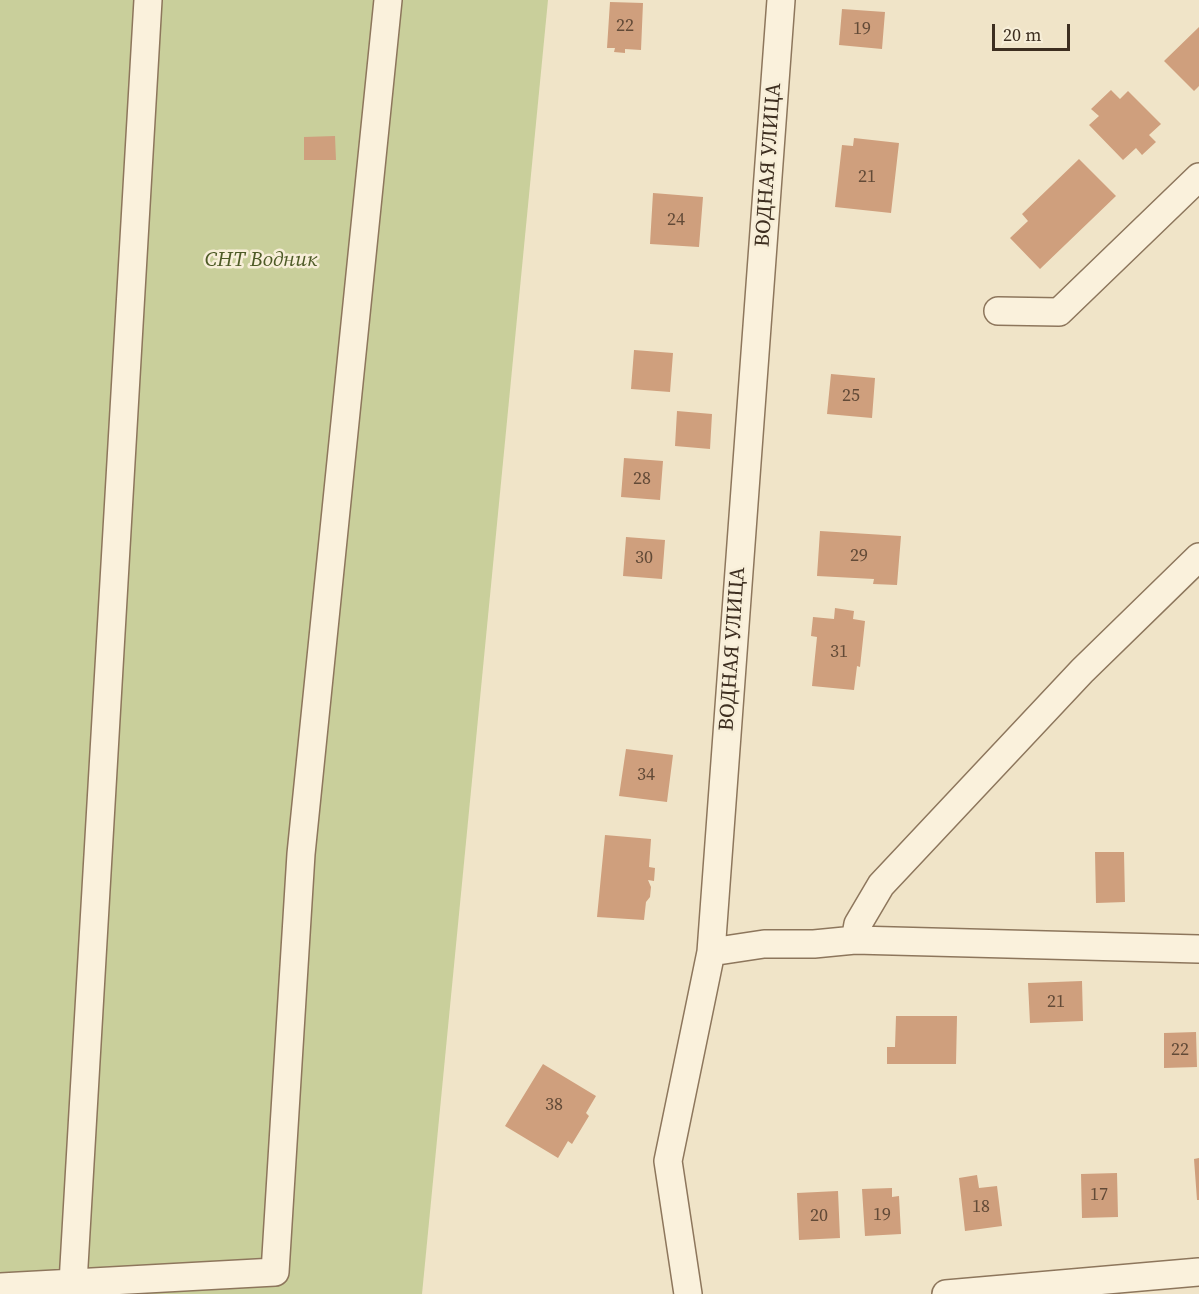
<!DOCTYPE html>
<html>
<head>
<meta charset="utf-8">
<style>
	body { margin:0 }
	#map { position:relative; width:1199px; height:1294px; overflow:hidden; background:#f0e4c8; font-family:"Source Serif 4",serif }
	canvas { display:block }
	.scale { position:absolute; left:992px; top:24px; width:78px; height:27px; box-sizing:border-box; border:3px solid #3d2e20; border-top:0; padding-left:8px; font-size:18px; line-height:21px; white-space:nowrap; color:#3d2e20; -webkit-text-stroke:4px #f7eed8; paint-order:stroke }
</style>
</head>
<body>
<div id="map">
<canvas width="1199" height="1294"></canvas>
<div class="scale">20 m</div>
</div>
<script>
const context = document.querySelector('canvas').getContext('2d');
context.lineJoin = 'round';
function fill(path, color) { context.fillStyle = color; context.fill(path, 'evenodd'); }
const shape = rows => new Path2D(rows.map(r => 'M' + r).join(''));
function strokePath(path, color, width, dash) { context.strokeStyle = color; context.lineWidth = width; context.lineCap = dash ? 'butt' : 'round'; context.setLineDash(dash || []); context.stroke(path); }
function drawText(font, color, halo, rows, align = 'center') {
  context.font = font + ' "Source Serif 4",serif'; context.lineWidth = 5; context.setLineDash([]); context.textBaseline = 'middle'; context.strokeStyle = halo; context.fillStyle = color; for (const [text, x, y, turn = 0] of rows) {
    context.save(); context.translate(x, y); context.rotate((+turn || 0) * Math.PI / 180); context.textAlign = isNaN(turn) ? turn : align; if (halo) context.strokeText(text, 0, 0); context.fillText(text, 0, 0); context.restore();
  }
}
fill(shape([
	[0,0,548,0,422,1294,0,1294]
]), '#c9cf9b');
fill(shape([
	[610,2,643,3,641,50,625,49,625,53,614,52,615,48,607,48],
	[842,9,885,12,882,49,839,45],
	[1199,27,1199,86,1194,91,1164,61],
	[1111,90,1120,99,1128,91,1161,124,1149,135,1156,142,1142,155,1136,148,1123,160,1089,125,1099,116,1091,109],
	[335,136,336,160,304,160,304,137],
	[854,138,899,143,891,213,835,207,842,145,853,146],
	[1079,159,1116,196,1040,269,1010,238,1028,221,1022,214],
	[653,193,703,197,699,247,650,244],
	[634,350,673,353,670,392,631,389],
	[831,374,875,378,872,418,827,414],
	[677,411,712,414,710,449,675,446],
	[624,458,663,461,660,500,621,497],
	[820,531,901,536,897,585,873,584,874,579,817,576],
	[626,537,665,540,662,579,623,576],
	[835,608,854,611,853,619,865,621,860,667,857,666,854,690,812,686,817,637,811,636,813,617,834,619],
	[626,749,673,755,667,802,619,796],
	[605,835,651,839,649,867,655,868,654,881,648,880,651,887,650,897,646,902,644,920,597,917],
	[1095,852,1124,852,1125,902,1096,903],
	[1082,981,1083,1021,1030,1023,1028,983],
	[896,1016,957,1016,956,1064,887,1064,887,1047,895,1047],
	[1196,1032,1197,1067,1164,1068,1164,1033],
	[543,1064,596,1096,586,1113,589,1116,572,1144,568,1141,558,1158,505,1126],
	[1199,1158,1199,1200,1197,1200,1194,1159],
	[1117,1173,1118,1217,1082,1218,1081,1174],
	[977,1175,979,1188,997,1186,1002,1226,965,1231,959,1178],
	[892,1188,892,1197,899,1196,901,1234,865,1236,862,1189],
	[838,1191,840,1238,799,1240,797,1193]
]), '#cf9f7d');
const minor = shape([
	[998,311,1059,312,1199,177],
	[855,940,858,924,881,885,1082,671,1199,557],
	[711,952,764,944,814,944,855,940,1199,949],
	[73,1283,148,0],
	[0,1287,275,1272,301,854,388,0],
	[688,1294,668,1161,711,952,781,0],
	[946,1294,1199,1272]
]);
strokePath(minor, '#8d765c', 30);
strokePath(minor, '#faf1dc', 27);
drawText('18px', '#624a37', null, [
	["22",625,26],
	["19",862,29],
	["21",867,177],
	["24",676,220],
	["25",851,396],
	["28",642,479],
	["29",859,556],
	["30",644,558],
	["31",839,652],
	["34",646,775],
	["21",1056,1002],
	["22",1180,1050],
	["38",554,1105],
	["17",1099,1195],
	["18",981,1207],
	["19",882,1215],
	["20",819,1216]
]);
drawText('21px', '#3d2e20', '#f7eed8', [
	["ВОДНАЯ УЛИЦА",769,165,-86],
	["ВОДНАЯ УЛИЦА",733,649,-86]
]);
drawText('italic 21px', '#4d5a26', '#f7eed8', [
	["СНТ Водник",261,261]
]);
</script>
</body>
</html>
